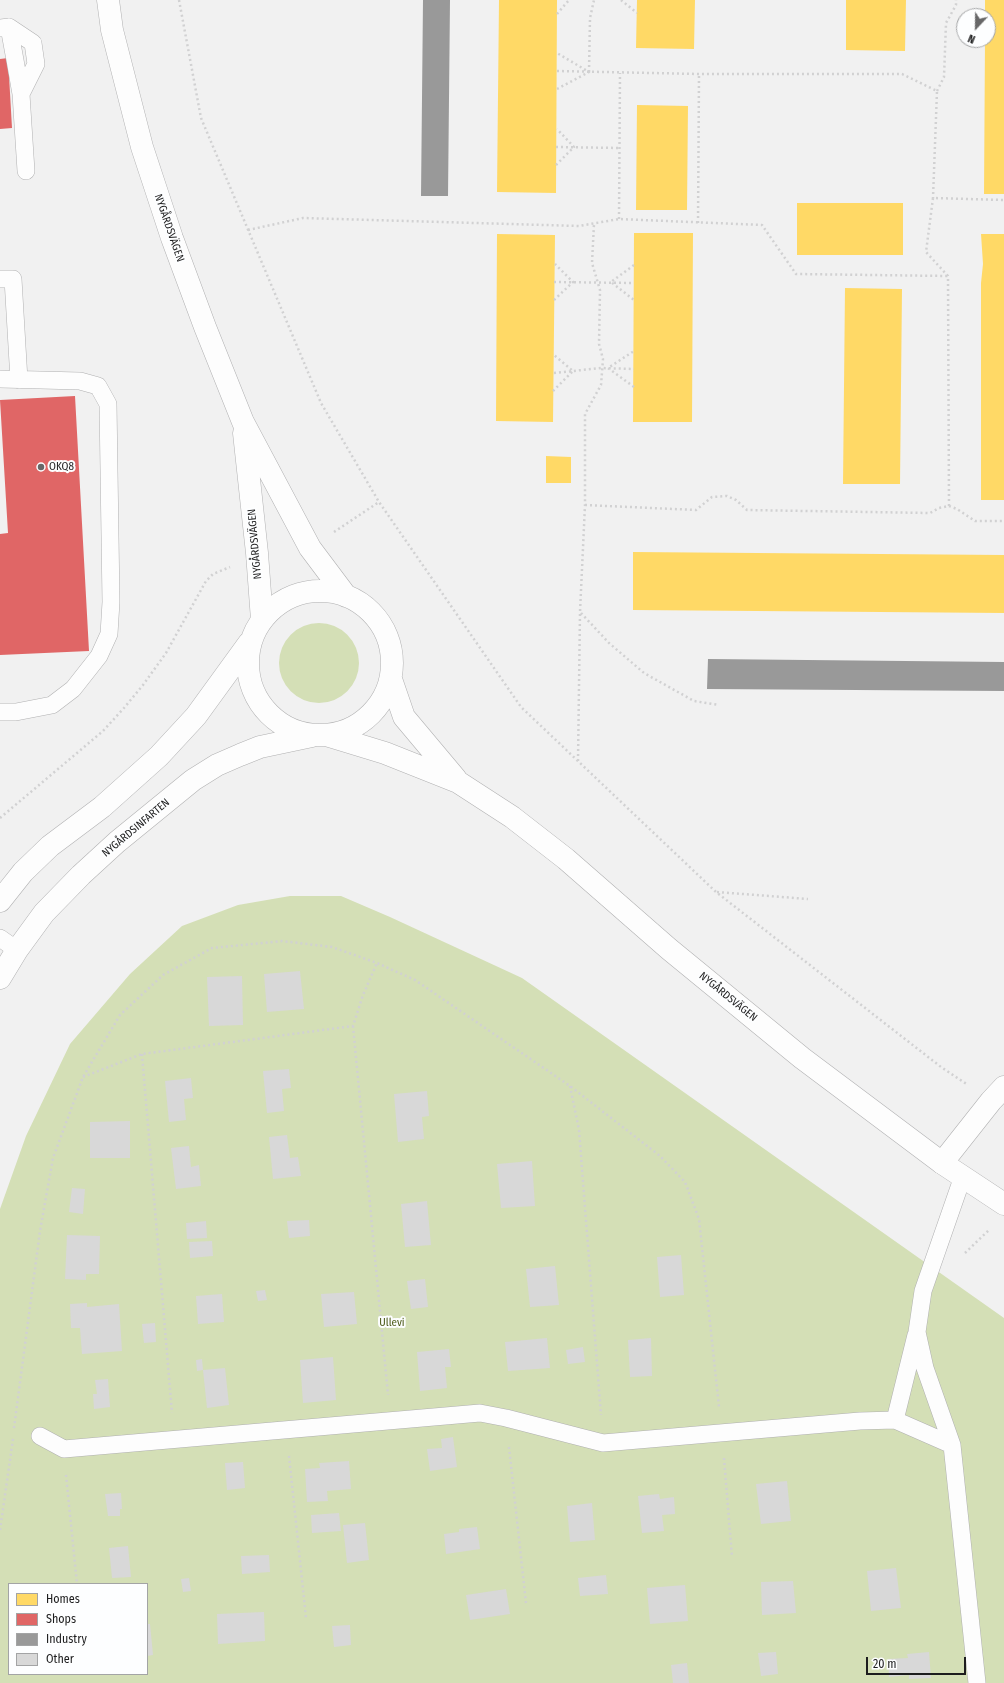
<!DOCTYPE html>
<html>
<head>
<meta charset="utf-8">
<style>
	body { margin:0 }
	#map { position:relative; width:1004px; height:1683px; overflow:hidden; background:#f1f1f1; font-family:"Fira Sans Condensed",sans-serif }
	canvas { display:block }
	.legend { position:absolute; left:8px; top:1583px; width:140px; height:92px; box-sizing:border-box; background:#fdfeff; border:1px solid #a3a4a5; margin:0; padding:5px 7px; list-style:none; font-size:12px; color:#1d1d1e }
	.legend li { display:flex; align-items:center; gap:8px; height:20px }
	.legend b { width:20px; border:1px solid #a3a4a5 }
	.north { position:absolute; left:956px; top:8px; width:40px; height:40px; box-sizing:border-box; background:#fdfeff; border:1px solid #a3a4a5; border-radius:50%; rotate:202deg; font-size:11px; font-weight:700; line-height:16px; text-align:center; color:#1d1d1e }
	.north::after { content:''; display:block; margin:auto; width:14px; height:18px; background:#676768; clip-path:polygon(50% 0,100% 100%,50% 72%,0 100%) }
	.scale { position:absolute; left:866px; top:1657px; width:100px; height:18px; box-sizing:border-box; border:2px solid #1d1d1e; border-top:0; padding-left:5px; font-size:12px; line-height:14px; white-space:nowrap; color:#1d1d1e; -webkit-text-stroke:3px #fdfeff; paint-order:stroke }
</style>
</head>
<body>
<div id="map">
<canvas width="1004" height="1683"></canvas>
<ul class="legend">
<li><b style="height:11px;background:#ffd966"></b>Homes</li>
<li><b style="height:11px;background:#e06666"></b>Shops</li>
<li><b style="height:11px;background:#999"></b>Industry</li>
<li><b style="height:11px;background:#d8d8d8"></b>Other</li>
</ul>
<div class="north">N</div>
<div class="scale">20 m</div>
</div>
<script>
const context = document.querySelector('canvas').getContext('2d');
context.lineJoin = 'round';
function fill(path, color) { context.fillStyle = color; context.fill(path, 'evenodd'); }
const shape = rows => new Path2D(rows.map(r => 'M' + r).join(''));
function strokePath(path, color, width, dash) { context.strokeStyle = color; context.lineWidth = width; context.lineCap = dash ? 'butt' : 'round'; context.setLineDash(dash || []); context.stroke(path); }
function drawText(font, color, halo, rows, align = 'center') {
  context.font = font + ' "Fira Sans Condensed",sans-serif'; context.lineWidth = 4; context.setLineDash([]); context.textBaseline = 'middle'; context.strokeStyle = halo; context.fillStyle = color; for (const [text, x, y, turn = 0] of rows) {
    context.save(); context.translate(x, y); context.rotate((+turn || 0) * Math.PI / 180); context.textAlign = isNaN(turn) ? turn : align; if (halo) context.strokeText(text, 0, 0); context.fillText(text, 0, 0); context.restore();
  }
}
fill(shape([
	'279 663a40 40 0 1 1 80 0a40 40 0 1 1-80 0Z',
	[290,896,341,896,390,917,522,978,1004,1318,1004,1683,0,1683,0,1209,26,1136,70,1044,130,974,182,926,238,905],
	[9,1584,147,1584,147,1674,9,1674]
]), '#d4dfb6');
fill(shape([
	[499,0,557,0,556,193,497,192],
	[637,0,695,0,694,49,636,48],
	[846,0,906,0,905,51,846,50],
	[985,0,1004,0,1004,194,984,194,985,40,988,40,988,16,985,16],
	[637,105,688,106,687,210,636,210],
	[797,203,903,203,903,255,797,255],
	[634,233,693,233,692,422,633,422],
	[497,234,555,235,553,422,496,421],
	[981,234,1004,234,1004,500,981,500,981,283,983,264],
	[845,288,902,289,900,484,843,484],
	[546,456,571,457,571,483,546,483],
	[633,552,1004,555,1004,613,633,610]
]), '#ffd966');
fill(shape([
	[8,58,12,128,0,129,0,59],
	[75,396,89,651,0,655,0,534,8,533,0,400]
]), '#e06666');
fill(shape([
	[423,0,450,0,448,196,421,196],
	[708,659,1004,662,1004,691,707,689]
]), '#999');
fill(shape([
	[300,971,304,1009,267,1012,264,974],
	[242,976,243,1025,209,1026,207,977],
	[289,1069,291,1088,282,1089,284,1111,267,1113,263,1071],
	[191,1078,193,1098,184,1099,186,1120,169,1122,165,1081],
	[427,1091,429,1116,422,1117,424,1139,398,1142,394,1094],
	[130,1121,130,1158,90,1158,90,1122],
	[287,1135,290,1158,298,1157,301,1176,273,1179,269,1137],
	[189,1146,191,1167,199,1165,201,1186,176,1189,171,1148],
	[532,1161,535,1206,501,1208,497,1164],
	[72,1188,85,1189,83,1214,69,1212],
	[427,1201,431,1245,405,1247,401,1204],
	[309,1220,310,1236,289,1238,287,1221],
	[206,1221,207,1238,187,1239,186,1223],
	[67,1235,100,1236,99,1274,86,1274,86,1280,65,1279],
	[212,1241,213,1256,190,1258,189,1242],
	[681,1255,684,1295,660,1297,657,1257],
	[555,1266,559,1305,530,1307,526,1269],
	[425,1279,428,1307,411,1309,407,1281],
	[265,1290,267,1300,258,1301,256,1291],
	[354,1292,357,1324,324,1327,321,1294],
	[222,1294,224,1322,198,1324,196,1296],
	[87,1303,87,1307,119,1304,122,1351,82,1354,80,1328,71,1328,70,1304],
	[155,1323,156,1342,144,1343,142,1324],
	[547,1338,550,1368,508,1371,505,1342],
	[651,1338,652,1376,630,1377,628,1340],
	[583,1347,585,1362,568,1364,566,1350],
	[449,1349,451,1367,445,1367,447,1388,420,1391,417,1352],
	[333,1357,336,1400,303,1403,300,1360],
	[202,1359,203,1370,197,1371,196,1360],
	[225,1368,229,1405,207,1408,203,1370],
	[108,1379,110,1407,94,1409,93,1394,97,1394,95,1380],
	[453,1437,457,1467,430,1471,427,1449,442,1448,441,1439],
	[349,1461,351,1489,327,1491,328,1501,307,1502,305,1469,320,1468,319,1463],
	[243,1462,245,1488,227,1490,225,1463],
	[787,1481,791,1521,761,1524,756,1484],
	[121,1493,122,1509,120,1509,120,1516,108,1516,105,1494],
	[659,1494,660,1499,674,1497,675,1514,662,1515,664,1531,642,1533,638,1496],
	[592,1503,595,1540,570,1542,567,1506],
	[339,1513,341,1531,312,1533,311,1515],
	[365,1523,369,1560,347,1563,343,1525],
	[477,1527,480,1549,446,1554,444,1534,459,1532,459,1529],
	[128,1546,131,1577,112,1578,109,1548],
	[269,1555,270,1572,242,1574,241,1556],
	[896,1568,901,1608,871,1611,867,1571],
	[606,1575,608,1594,580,1596,578,1578],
	[189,1578,191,1591,183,1592,181,1579],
	[793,1581,796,1613,762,1615,761,1582],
	[685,1585,688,1621,650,1624,647,1588],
	[506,1589,510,1614,470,1620,466,1595],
	[264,1612,265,1641,218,1644,217,1614],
	[147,1624,150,1624,153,1655,147,1656],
	[350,1625,351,1645,334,1647,332,1626],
	[776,1652,778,1674,761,1676,758,1653],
	[929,1652,931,1678,909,1679,909,1675,889,1677,888,1659,908,1658,907,1654],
	[687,1663,689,1683,673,1683,671,1665]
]), '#d8d8d8');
const lane = shape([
	[9,27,33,43,36,64,21,94],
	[0,28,9,27,15,60,21,94,26,171],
	[0,279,13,279,19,380],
	[0,379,80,381,98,386,108,404,111,602,109,634,99,656,73,689,52,705,16,712,0,712],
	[0,938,17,950],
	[963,1176,923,1291,917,1332,925,1368,952,1445,977,1683],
	[895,1420,916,1335],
	[40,1436,64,1449,480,1413,506,1418,603,1443,860,1421,895,1420,952,1445]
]);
const street = shape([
	[942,1163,991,1101,1004,1087]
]);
const secondary = shape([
	[108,0,112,30,142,147,172,238,205,327,243,422,310,548,346,596],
	[244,433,257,553,262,620],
	'248 663a72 72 0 1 1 144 0a72 72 0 1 1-144 0Z',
	[391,679,404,717,456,779],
	[326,735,385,753,458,782,512,817,566,859,669,949,802,1058,942,1163,1004,1204],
	[0,901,23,872,50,846,102,807,159,756,196,716,249,643],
	[0,978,17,950,44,913,81,875,117,842,193,780,217,765,240,755,260,747,312,736]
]);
strokePath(lane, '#b0b0b1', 18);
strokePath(street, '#b0b0b1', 23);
strokePath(secondary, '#b0b0b1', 23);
strokePath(shape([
	[179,0,201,118,321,403,379,502,521,707,716,892,941,1067,968,1085],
	[621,0,637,13],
	[557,14,569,0],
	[557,71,699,74,902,74,937,91,933,198],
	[589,72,590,18,594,0],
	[557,89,589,72,557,53],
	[937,91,944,77,946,23,956,5,956,0],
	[556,147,620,148],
	[556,165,574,147,557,129],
	[619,219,620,73],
	[698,223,699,74],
	[248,230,303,218,579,226,619,219,762,225,796,274,948,276],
	[634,265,611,282,634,300],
	[554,282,634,283],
	[554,300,573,282,555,264],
	[554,373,601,368,634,369],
	[634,387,608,368,634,351],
	[553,391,573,371,554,355],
	[585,505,696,510,712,497,727,496,736,500,747,510,930,513,939,508,949,506,957,509,975,521,1004,521],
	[949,506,948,276,926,252,933,198,1004,200],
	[334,532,379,502],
	[581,613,609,643,644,673,694,701,719,705],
	[578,761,580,612,585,505,585,414,601,385,603,359,599,344,600,290,592,263,594,224],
	[0,818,103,731,124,708,143,685,166,653,206,581,213,574,230,567],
	[717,892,808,899],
	[353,1026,388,1395],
	[142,1054,172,1413],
	[83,1077,142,1054,353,1026,363,995,377,963],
	[570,1086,579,1130,601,1415],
	[965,1253,990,1229],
	[14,1428,40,1231,53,1158,83,1077,120,1015,163,975,212,948,282,941,332,947,377,963,415,980,570,1086,660,1156,685,1182,699,1219,719,1407],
	[509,1447,526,1603],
	[289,1456,306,1618],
	[724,1458,732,1557],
	[66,1475,77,1584],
	[0,1530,13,1439]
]), '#d1d1d2', 2.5, [2, 3]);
strokePath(lane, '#fdfdfd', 17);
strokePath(street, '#fdfdfd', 22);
strokePath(secondary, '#fdfdfd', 22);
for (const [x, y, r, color] of [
	[41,467,4,"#676768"]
]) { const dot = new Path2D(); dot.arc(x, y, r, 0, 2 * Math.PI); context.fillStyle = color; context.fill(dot); strokePath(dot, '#fdfeff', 1.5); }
drawText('11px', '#1d1d1e', '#fdfeff', [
	["NYGÅRDSVÄGEN",169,228,71],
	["NYGÅRDSVÄGEN",255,544,-95],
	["NYGÅRDSINFARTEN",136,828,-40],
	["NYGÅRDSVÄGEN",728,997,39]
]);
drawText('11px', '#1d1d1e', '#fdfeff', [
	["OKQ8",49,467]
], 'left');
drawText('11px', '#4b5917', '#fdfeff', [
	["Ullevi",392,1323]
]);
</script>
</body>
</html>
